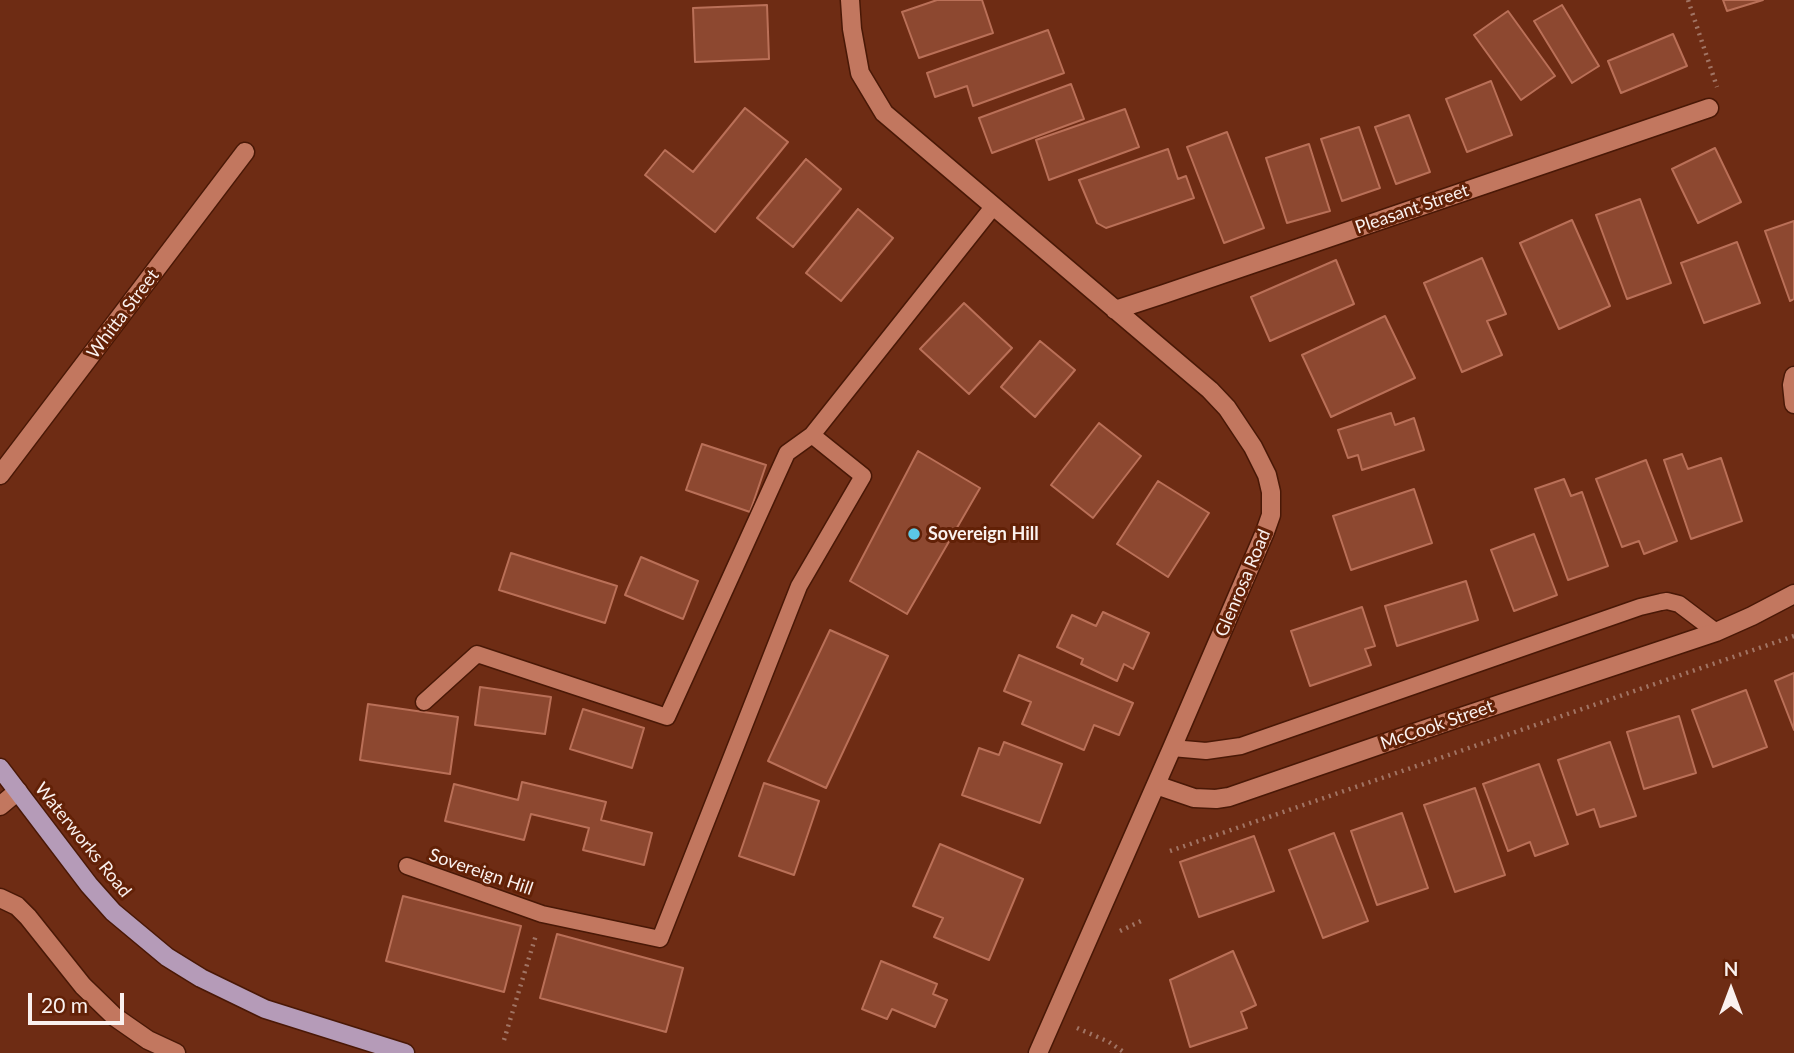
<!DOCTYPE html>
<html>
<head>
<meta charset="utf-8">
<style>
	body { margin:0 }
	#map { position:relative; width:1794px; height:1053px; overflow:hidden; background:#6e2c14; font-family:Lato,sans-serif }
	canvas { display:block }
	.north { position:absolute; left:1696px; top:955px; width:70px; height:70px; -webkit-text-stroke:5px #622107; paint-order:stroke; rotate:0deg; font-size:19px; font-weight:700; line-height:28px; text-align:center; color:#faf1ef }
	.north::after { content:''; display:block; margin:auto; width:24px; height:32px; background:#faf1ef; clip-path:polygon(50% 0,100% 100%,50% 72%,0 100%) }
	.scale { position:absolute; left:28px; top:993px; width:96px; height:32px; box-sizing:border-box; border:4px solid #faf1ef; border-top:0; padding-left:9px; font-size:21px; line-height:24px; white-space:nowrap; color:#faf1ef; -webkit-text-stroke:5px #622107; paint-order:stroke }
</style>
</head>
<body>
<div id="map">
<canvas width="1794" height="1053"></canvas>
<div class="north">N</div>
<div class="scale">20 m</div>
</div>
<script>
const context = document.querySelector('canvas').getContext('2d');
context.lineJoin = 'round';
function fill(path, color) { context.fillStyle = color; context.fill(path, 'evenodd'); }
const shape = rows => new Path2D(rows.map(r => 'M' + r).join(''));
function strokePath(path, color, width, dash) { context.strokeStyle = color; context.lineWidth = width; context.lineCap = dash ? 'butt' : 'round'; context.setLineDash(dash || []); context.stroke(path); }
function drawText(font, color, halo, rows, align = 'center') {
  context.font = font + ' Lato,sans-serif'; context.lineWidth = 6; context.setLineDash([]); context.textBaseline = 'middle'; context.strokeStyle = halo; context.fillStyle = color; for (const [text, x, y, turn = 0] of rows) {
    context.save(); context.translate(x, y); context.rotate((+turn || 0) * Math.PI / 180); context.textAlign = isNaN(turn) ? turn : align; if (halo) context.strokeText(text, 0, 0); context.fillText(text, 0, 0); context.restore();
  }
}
const building = shape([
	[937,0,982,0,993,33,919,58,902,12,937,0],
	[1723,0,1763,0,1727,11,1723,0],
	[767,5,769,59,695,62,693,8,767,5],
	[1562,5,1599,66,1572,83,1534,21,1562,5],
	[1508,11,1555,76,1521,100,1474,35,1508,11],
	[1048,30,1064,73,973,106,967,86,935,97,927,73,1048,30],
	[1673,34,1687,66,1621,93,1608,61,1673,34],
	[1491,81,1512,135,1467,152,1446,99,1491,81],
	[1071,84,1084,119,992,153,979,118,1071,84],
	[745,108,788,142,715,232,645,175,665,150,693,172,745,108],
	[1125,109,1139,147,1049,180,1036,140,1125,109],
	[1409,115,1430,172,1396,184,1375,127,1409,115],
	[1359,127,1380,188,1342,201,1321,139,1359,127],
	[1227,132,1264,228,1224,243,1187,147,1227,132],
	[1309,144,1330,211,1287,223,1266,158,1309,144],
	[1715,148,1741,202,1698,223,1672,169,1715,148],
	[1168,149,1178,179,1186,176,1194,198,1106,228,1097,223,1079,180,1168,149],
	[806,159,841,189,793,247,757,218,806,159],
	[1640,199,1671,283,1627,299,1596,215,1640,199],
	[858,209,893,238,841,301,806,273,858,209],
	[1572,220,1610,306,1559,329,1520,243,1572,220],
	[1794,221,1794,299,1790,301,1765,231,1794,221],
	[1737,242,1760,303,1704,323,1681,263,1737,242],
	[1482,258,1506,314,1487,321,1502,355,1462,372,1424,283,1482,258],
	[1336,260,1354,304,1270,341,1251,297,1336,260],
	[964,303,1012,348,969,394,920,349,964,303],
	[1385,316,1415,378,1331,417,1302,355,1385,316],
	[1040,341,1075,370,1035,417,1001,387,1040,341],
	[1391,413,1395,425,1414,418,1424,450,1362,470,1358,455,1348,458,1338,430,1391,413],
	[1099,423,1141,456,1093,518,1051,485,1099,423],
	[702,444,766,465,750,512,686,490,702,444],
	[918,451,980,488,907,614,850,581,918,451],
	[1682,454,1688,469,1721,458,1742,521,1691,539,1664,460,1682,454],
	[1646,460,1677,541,1644,554,1639,541,1622,547,1596,479,1646,460],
	[1564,479,1571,496,1582,492,1608,566,1568,580,1535,489,1564,479],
	[1158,481,1209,513,1168,577,1117,544,1158,481],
	[1414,489,1432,543,1351,570,1333,516,1414,489],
	[1534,534,1557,595,1514,611,1491,550,1534,534],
	[511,553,617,586,605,623,499,590,511,553],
	[641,557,698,581,683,619,625,595,641,557],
	[1466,581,1478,620,1397,646,1385,606,1466,581],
	[1362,607,1375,646,1365,649,1371,665,1310,686,1291,631,1362,607],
	[1103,612,1149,633,1133,669,1124,664,1117,681,1081,664,1083,659,1057,647,1072,615,1096,626,1103,612],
	[830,630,888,656,826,788,768,761,830,630],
	[1019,655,1133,703,1119,735,1094,725,1084,750,1022,724,1031,702,1004,691,1019,655],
	[1794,673,1794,730,1775,681,1794,673],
	[480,687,551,697,545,734,475,725,480,687],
	[1746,690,1767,747,1713,767,1692,710,1746,690],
	[368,704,458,717,450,774,360,760,368,704],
	[583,709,644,728,632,768,570,749,583,709],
	[1679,716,1696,773,1644,789,1627,732,1679,716],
	[1004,742,1062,764,1040,823,962,795,979,748,999,755,1004,742],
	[1610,742,1636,816,1600,827,1594,809,1577,815,1558,760,1610,742],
	[1539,764,1568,844,1535,856,1530,842,1508,851,1483,784,1539,764],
	[522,782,606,802,601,820,652,833,644,865,583,850,589,828,531,814,524,840,445,821,454,784,518,800,522,782],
	[764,783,819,801,794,875,739,856,764,783],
	[1475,788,1505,875,1455,892,1424,805,1475,788],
	[1402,813,1428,888,1377,905,1351,831,1402,813],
	[1334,833,1368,921,1323,938,1289,850,1334,833],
	[1254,836,1274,891,1199,917,1180,862,1254,836],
	[940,844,1023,879,989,960,934,937,943,918,913,906,940,844],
	[403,896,521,926,504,992,386,961,403,896],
	[557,934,683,968,666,1032,540,998,557,934],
	[1233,951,1256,1005,1241,1012,1247,1028,1190,1047,1170,980,1233,951],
	[881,961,937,984,933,994,947,1000,935,1027,892,1009,887,1019,862,1009,881,961]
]);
fill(building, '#8d4830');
strokePath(building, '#ba7058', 2);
const service = shape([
	[424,702,477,654,667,717,787,453,812,435,993,207],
	[1172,748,1206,751,1241,746,1640,607,1661,602,1667,601,1679,604,1716,632],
	[407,866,542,914,660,939,799,586,863,476,812,435]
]);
const minor = shape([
	[850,0,852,29,860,73,884,113,1210,390,1227,408,1253,447,1267,475,1271,492,1271,515,1265,532,1172,748,1038,1053],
	[1115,310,1164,294,1709,108],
	[1794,376,1792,385,1794,404],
	[0,475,245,152],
	[1156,785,1194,798,1216,799,1229,797,1452,720,1716,632,1752,616,1794,594],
	[0,806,18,791],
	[0,898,17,906,28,917,83,986,115,1017,148,1040,176,1053]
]);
const primary = shape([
	[0,768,89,885,113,912,167,957,201,978,265,1009,405,1053]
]);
strokePath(service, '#491806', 19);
strokePath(minor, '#491806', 21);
strokePath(primary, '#491806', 21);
strokePath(shape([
	[1688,0,1717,87],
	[1170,851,1794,636],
	[1120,931,1141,921],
	[1077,1028,1109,1042,1125,1053],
	[504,1040,536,935]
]), '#a17464', 4.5, [2, 5]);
strokePath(service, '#c2775f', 16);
strokePath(minor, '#c2775f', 18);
strokePath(primary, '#b59bb8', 18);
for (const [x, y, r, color] of [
	[914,534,7,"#5bc8e6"]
]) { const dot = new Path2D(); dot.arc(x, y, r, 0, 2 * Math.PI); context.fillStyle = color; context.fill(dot); strokePath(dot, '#622107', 2.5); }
drawText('18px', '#faf1ef', '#622107', [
	["Pleasant Street",1412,209,-19],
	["Whitta Street",123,314,-53],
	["Glenrosa Road",1243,583,-67],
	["McCook Street",1437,725,-19],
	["Waterworks Road",83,840,51],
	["Sovereign Hill",481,872,19]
]);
drawText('bold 18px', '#faf1ef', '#622107', [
	["Sovereign Hill",928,534]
], 'left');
</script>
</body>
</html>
